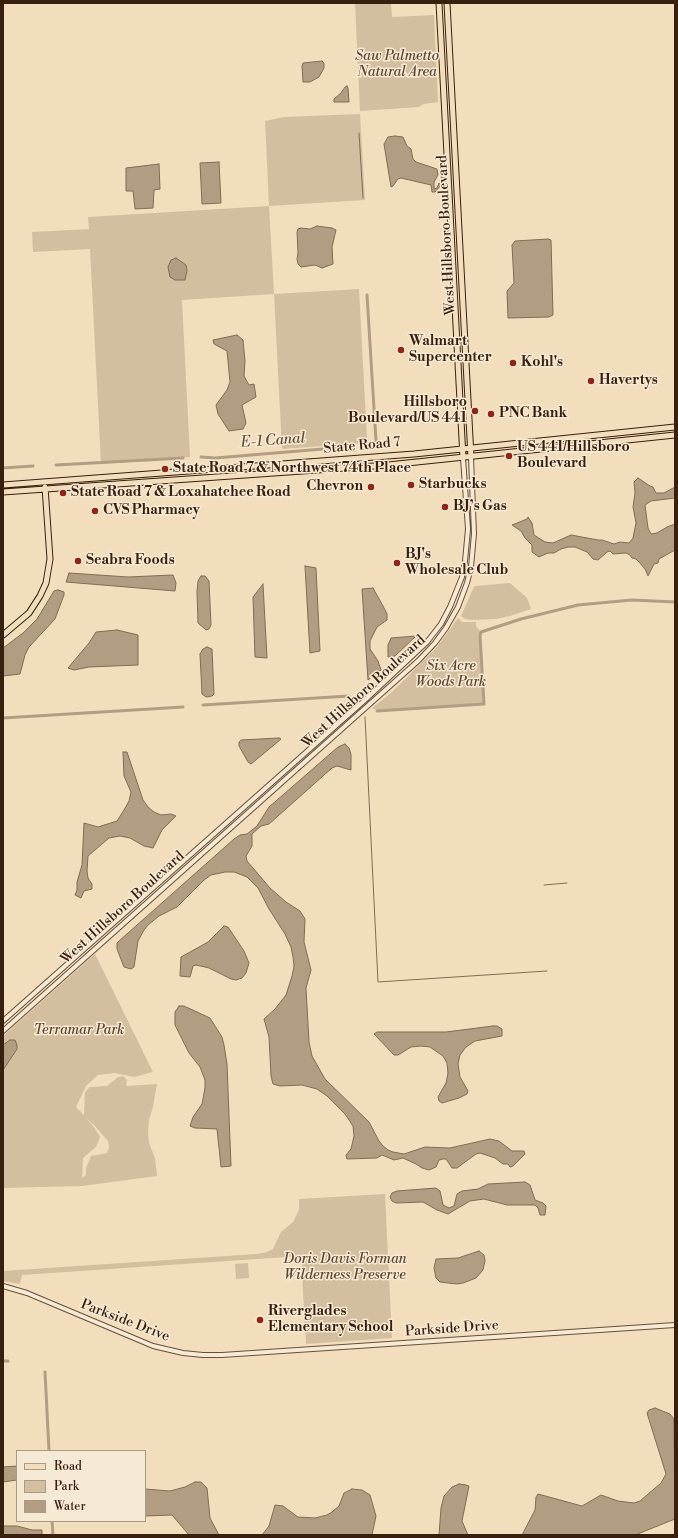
<!DOCTYPE html>
<html>
<head>
<meta charset="utf-8">
<style>
	body { margin:0 }
	#map { position:relative; width:678px; height:1538px; overflow:hidden; background:#f2debd; font-family:"Libre Bodoni",serif }
	canvas { display:block }
	.frame { position:absolute; inset:0; border:4px solid #391f0e; pointer-events:none }
	.legend { position:absolute; left:16px; top:1450px; width:130px; height:72px; box-sizing:border-box; background:#f7ead4; border:1px solid #ab9985; margin:0; padding:5px 7px; list-style:none; font-size:12px; color:#391f0e }
	.legend li { display:flex; align-items:center; gap:8px; height:20px }
	.legend b { width:20px; border:1px solid #ab9985 }
</style>
</head>
<body>
<div id="map">
<canvas width="678" height="1538"></canvas>
<div class="frame"></div>
<ul class="legend">
<li><b style="height:5px;background:#f2debd"></b>Road</li>
<li><b style="height:11px;background:#d3be9f"></b>Park</li>
<li><b style="height:11px;background:#b39d82"></b>Water</li>
</ul>
</div>
<script>
const context = document.querySelector('canvas').getContext('2d');
context.lineJoin = 'round';
function fill(path, color) { context.fillStyle = color; context.fill(path, 'evenodd'); }
const shape = rows => new Path2D(rows.map(r => 'M' + r).join(''));
function strokePath(path, color, width, dash) { context.strokeStyle = color; context.lineWidth = width; context.lineCap = dash ? 'butt' : 'round'; context.setLineDash(dash || []); context.stroke(path); }
function drawText(font, color, halo, rows, align = 'center') {
  context.font = font + ' "Libre Bodoni",serif'; context.lineWidth = 3; context.setLineDash([]); context.textBaseline = 'middle'; context.strokeStyle = halo; context.fillStyle = color; for (const [text, x, y, turn = 0] of rows) {
    context.save(); context.translate(x, y); context.rotate((+turn || 0) * Math.PI / 180); context.textAlign = isNaN(turn) ? turn : align; if (halo) context.strokeText(text, 0, 0); context.fillText(text, 0, 0); context.restore();
  }
}
fill(shape([
	[355,3,391,3,392,17,434,15,438,102,424,104,419,107,360,111],
	[360,114,365,200,269,206,274,294,359,289,367,439,364,443,282,449,274,294,182,300,190,457,101,464,90,249,33,252,32,232,89,229,88,217,269,206,265,121,284,117],
	[510,583,527,598,531,609,510,616,496,619,471,620,465,619,461,616,473,589,475,586],
	[458,618,462,622,476,622,476,626,481,632,480,636,484,704,377,711,372,708,391,693,437,647],
	[95,954,153,1072,134,1077,115,1073,98,1075,86,1086,76,1107,84,1115,85,1092,90,1087,107,1086,118,1077,123,1076,127,1080,126,1086,157,1084,153,1107,149,1120,148,1131,149,1143,155,1158,157,1176,82,1186,3,1188,3,1036],
	[85,1117,94,1125,108,1141,109,1147,107,1153,91,1156,86,1168,86,1175,82,1178,83,1158,96,1147,100,1137,94,1127],
	[385,1194,392,1338,306,1344,301,1256,22,1275,20,1284,3,1281,3,1271,257,1254,267,1252,273,1249,281,1232,293,1222,299,1210,299,1199],
	[248,1263,249,1278,236,1279,235,1264]
]), '#d3be9f');
const water = shape([
	[322,61,324,63,324,68,319,77,310,82,303,82,302,66,303,63,322,61],
	[347,86,348,88,349,102,334,102,334,99,341,93,345,87,347,86],
	[395,136,403,137,407,146,411,149,413,159,416,162,437,169,438,175,434,182,434,189,437,188,439,183,441,185,435,192,432,192,431,185,401,178,398,179,393,186,391,187,384,144,388,137,395,136],
	[219,162,221,203,202,204,200,163,219,162],
	[159,164,160,189,154,190,153,208,135,209,133,191,126,191,126,168,159,164],
	[317,226,332,228,336,230,332,247,333,264,322,268,315,265,301,267,298,264,297,259,298,253,297,232,298,229,301,228,310,229,317,226],
	[548,239,551,240,553,315,549,317,508,318,507,291,514,283,512,245,515,241,548,239],
	[176,258,186,265,187,270,185,280,175,280,170,277,168,267,171,260,176,258],
	[237,335,243,340,245,361,244,376,249,385,254,384,256,397,242,405,246,423,243,429,229,431,218,414,216,405,227,390,230,382,227,351,214,344,213,340,237,335],
	[638,478,650,486,653,487,656,493,664,493,675,487,675,498,651,501,645,505,648,528,651,534,657,533,667,527,675,524,675,550,659,559,658,563,654,564,648,576,645,569,639,562,636,559,632,558,630,555,626,553,613,554,610,551,607,552,598,560,593,559,587,552,575,547,568,547,561,549,554,553,548,553,539,557,532,552,532,545,525,538,521,531,512,525,527,519,528,517,532,523,534,535,545,542,553,543,571,535,598,540,602,540,614,544,620,542,629,543,633,538,636,523,633,507,635,493,634,482,638,478],
	[305,566,316,568,320,651,310,653,305,566],
	[69,573,128,577,173,575,176,583,175,591,66,582,69,573],
	[201,576,205,576,209,581,211,625,209,629,206,630,198,623,197,592,198,581,201,576],
	[263,584,267,658,255,657,253,597,263,584],
	[373,588,383,606,387,614,387,620,377,627,370,641,370,649,378,661,381,670,368,680,362,589,373,588],
	[58,590,64,592,64,595,55,619,29,647,25,655,20,674,3,676,3,648,23,633,37,619,54,591,58,590],
	[117,630,138,635,138,665,89,667,74,670,68,668,89,643,96,632,117,630],
	[416,636,395,656,388,657,388,645,391,638,416,636],
	[207,647,212,649,214,694,212,696,206,697,202,694,200,654,203,649,207,647],
	[279,738,281,739,280,740,251,764,248,762,239,746,239,742,241,740,279,738],
	[345,744,349,748,351,754,351,770,337,766,332,768,269,824,261,826,252,834,252,846,246,856,247,861,270,888,286,902,300,911,305,919,304,942,311,970,306,988,309,1042,312,1056,325,1079,369,1122,379,1141,383,1146,388,1150,393,1152,404,1154,425,1147,450,1148,490,1139,499,1141,512,1151,524,1151,525,1154,513,1166,510,1167,508,1164,503,1164,495,1158,480,1153,476,1154,457,1168,452,1168,446,1159,443,1159,439,1160,436,1167,429,1170,422,1168,416,1164,403,1158,394,1160,382,1155,377,1158,347,1159,346,1155,351,1149,354,1136,353,1126,345,1114,327,1096,317,1089,302,1085,280,1086,273,1084,271,1076,269,1037,264,1019,275,1009,286,995,292,976,294,966,293,957,291,947,285,934,269,909,258,888,247,877,234,872,225,872,211,875,204,880,177,907,159,916,148,925,144,930,138,941,134,967,131,969,124,967,117,949,117,943,119,941,234,839,240,835,247,834,257,826,269,807,338,747,345,744],
	[123,752,127,752,143,800,148,807,154,812,161,815,171,814,176,816,162,830,153,848,144,846,130,838,120,836,109,838,88,856,87,871,88,878,92,884,92,889,84,891,81,898,75,895,77,890,77,882,82,865,84,823,98,827,117,821,124,810,129,801,131,792,124,776,123,752],
	[224,926,228,927,244,951,249,963,246,973,242,978,236,980,231,979,209,968,196,965,193,966,190,977,180,976,181,957,208,942,224,926],
	[179,1006,184,1006,210,1018,222,1037,224,1045,227,1064,231,1166,221,1167,217,1129,195,1128,190,1126,193,1117,202,1104,205,1088,205,1080,200,1067,189,1053,175,1025,175,1012,179,1006],
	[493,1026,497,1026,502,1029,502,1036,475,1041,466,1047,460,1055,458,1064,460,1077,468,1091,467,1094,459,1098,442,1103,439,1101,438,1097,446,1083,448,1073,447,1063,443,1056,430,1047,421,1046,411,1047,398,1055,394,1055,374,1034,377,1032,446,1032,493,1026],
	[10,1040,15,1040,17,1045,17,1049,3,1070,3,1045,10,1040],
	[525,1182,530,1185,535,1200,543,1203,546,1206,545,1215,540,1215,538,1208,535,1205,507,1205,484,1199,470,1201,448,1214,437,1210,423,1202,396,1203,392,1201,390,1197,392,1193,397,1191,436,1188,440,1191,443,1205,449,1208,454,1206,457,1194,462,1191,478,1189,488,1184,525,1182],
	[479,1251,484,1255,485,1261,483,1270,476,1278,463,1283,457,1284,440,1282,436,1278,434,1268,436,1259,458,1258,479,1251],
	[655,1408,670,1414,674,1419,675,1519,635,1535,522,1535,535,1510,536,1497,538,1494,582,1506,601,1495,618,1501,634,1503,640,1501,661,1483,666,1474,647,1413,649,1410,655,1408],
	[17,1466,17,1480,3,1482,3,1467,17,1466],
	[195,1482,201,1482,207,1488,210,1518,219,1535,189,1535,172,1515,145,1516,145,1489,170,1491,185,1487,195,1482],
	[459,1484,466,1485,469,1486,462,1521,468,1535,439,1535,441,1508,444,1496,452,1487,459,1484],
	[352,1489,362,1490,370,1495,376,1516,372,1535,262,1535,269,1526,275,1505,283,1506,298,1517,315,1518,327,1515,332,1512,339,1506,344,1493,352,1489],
	[3,1526,17,1526,32,1530,42,1530,42,1535,3,1535,3,1526]
]);
fill(water, '#b39d82');
strokePath(water, '#826b54', 1);
strokePath(shape([
	[359,133,363,198],
	[365,717,378,982,547,971],
	[544,885,567,883]
]), '#826b54', 1);
strokePath(shape([
	[367,295,376,441],
	[201,457,215,458,347,447],
	[56,465,183,458],
	[3,468,33,466],
	[203,705,349,696],
	[377,711,484,704,480,636,481,632,521,619,578,605,632,600,675,602],
	[3,718,183,707],
	[3,1361,8,1361],
	[45,1372,49,1451],
	[52,1521,53,1535]
]), '#b39d82', 3);
const minor = shape([
	[3,1021,365,700,427,642,441,624,450,607,462,577,465,561,468,529,463,458],
	[3,1031,418,661,435,643,446,628,458,607,467,583,471,567,474,534,471,457],
	[3,1286,27,1293,153,1346,183,1353,203,1355,222,1355,675,1325]
]);
const major = shape([
	[439,3,463,458],
	[447,3,471,457],
	[3,485,414,454,675,427],
	[3,492,388,465,675,435],
	[3,635,29,613,40,596,46,583,50,559,45,487]
]);
strokePath(minor, '#674f3a', 6);
strokePath(major, '#391f0e', 7);
strokePath(minor, '#f7ead4', 4);
strokePath(major, '#f2debd', 5);
for (const [x, y, r, color] of [
	[401,350,4,"#8f2418"],
	[513,363,4,"#8f2418"],
	[591,381,4,"#8f2418"],
	[475,411,4,"#8f2418"],
	[491,414,4,"#8f2418"],
	[509,456,4,"#8f2418"],
	[165,469,4,"#8f2418"],
	[411,485,4,"#8f2418"],
	[371,487,4,"#8f2418"],
	[63,493,4,"#8f2418"],
	[445,507,4,"#8f2418"],
	[95,511,4,"#8f2418"],
	[78,561,4,"#8f2418"],
	[397,563,4,"#8f2418"],
	[260,1320,4,"#8f2418"]
]) { const dot = new Path2D(); dot.arc(x, y, r, 0, 2 * Math.PI); context.fillStyle = color; context.fill(dot); strokePath(dot, '#f7ead4', 1.5); }
drawText('italic 14px', '#604732', '#f7ead4', [
	["Saw Palmetto",397,57],
	["Natural Area",397,73],
	["Six Acre",451,667],
	["Woods Park",451,683],
	["Terramar Park",79,1031],
	["Doris Davis Forman",345,1260],
	["Wilderness Preserve",345,1276]
]);
drawText('14px', '#391f0e', '#f7ead4', [
	["West Hillsboro Boulevard",447,235,-93],
	["State Road 7",362,446,-5],
	["West Hillsboro Boulevard",364,692,-42],
	["West Hillsboro Boulevard",123,908,-42],
	["Parkside Drive",125,1321,21],
	["Parkside Drive",452,1329,-4]
]);
drawText('bold 14px', '#391f0e', '#f7ead4', [
	["Walmart",409,342],
	["Supercenter",409,358],
	["Kohl's",521,363],
	["Havertys",599,381],
	["Hillsboro",467,403,"right"],
	["Boulevard/US 441",467,419,"right"],
	["PNC Bank",499,414],
	["US 441/Hillsboro",517,448],
	["Boulevard",517,464],
	["State Road 7 & Northwest 74th Place",173,469],
	["Starbucks",419,485],
	["Chevron",363,487,"right"],
	["State Road 7 & Loxahatchee Road",71,493],
	["BJ’s Gas",453,507],
	["CVS Pharmacy",103,511],
	["BJ's",405,555],
	["Wholesale Club",405,571],
	["Seabra Foods",86,561],
	["Riverglades",268,1312],
	["Elementary School",268,1328]
], 'left');
drawText('italic 15px', '#644b37', '#f7ead4', [
	["E-1 Canal",273,441,-4]
]);
</script>
</body>
</html>
